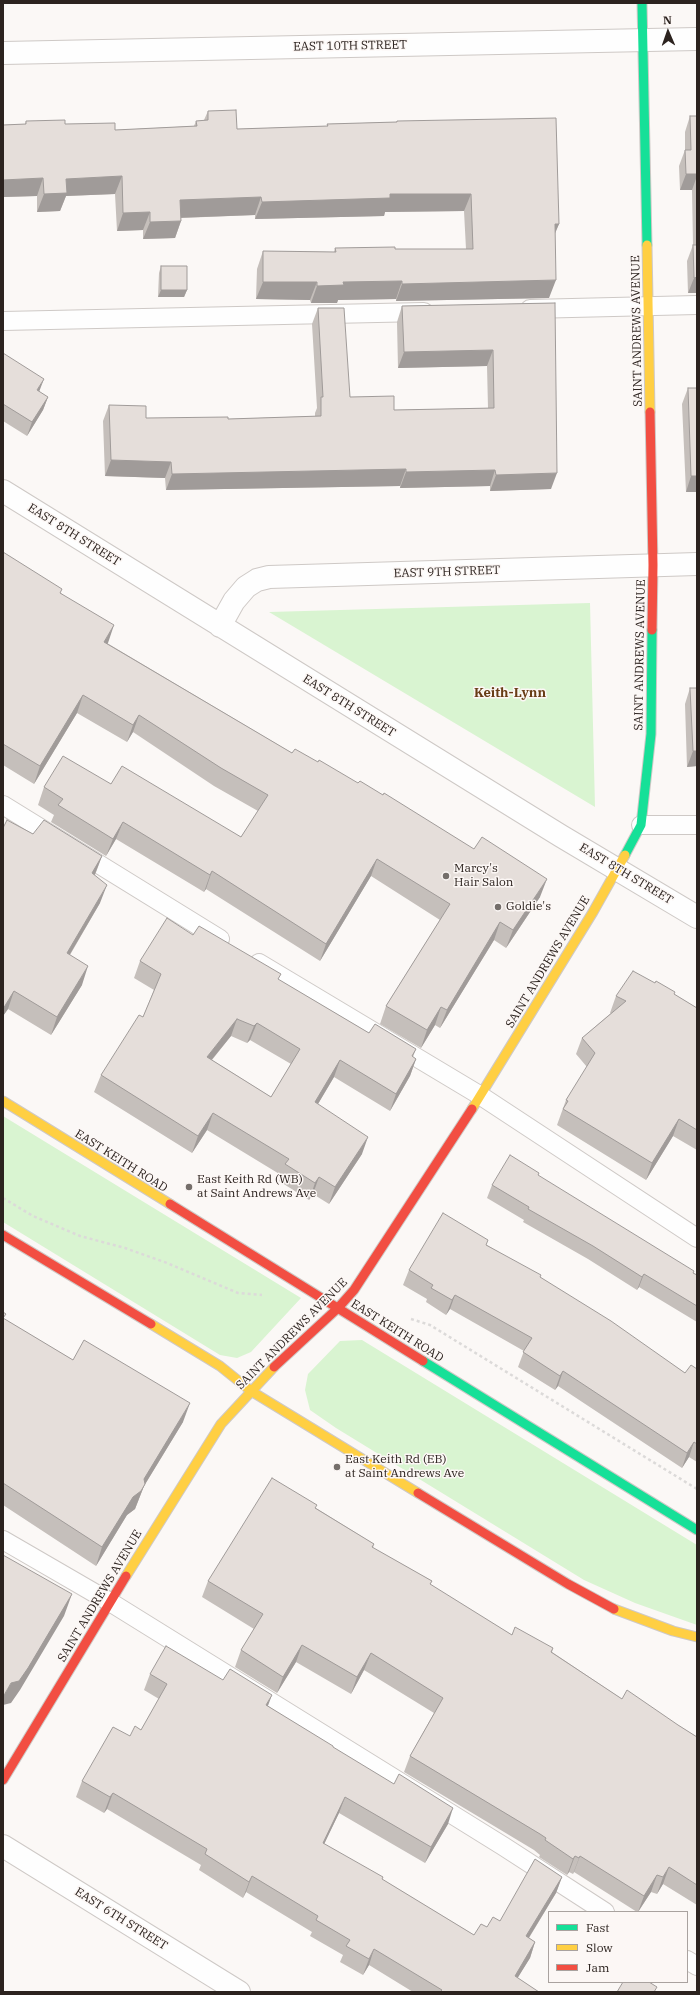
<!DOCTYPE html>
<html>
<head>
<meta charset="utf-8">
<style>
	body { margin:0 }
	#map { position:relative; width:700px; height:1995px; overflow:hidden; background:#fbf8f6; font-family:"IBM Plex Serif",serif }
	canvas { display:block }
	.frame { position:absolute; inset:0; border:4px solid #2c231f; pointer-events:none }
	.legend { position:absolute; left:548px; top:1911px; width:140px; height:72px; box-sizing:border-box; background:#fcf7f5; border:1px solid #a9a29f; margin:0; padding:5px 7px; list-style:none; font-size:12px; color:#2c231f }
	.legend li { display:flex; align-items:center; gap:8px; height:20px }
	.legend b { width:20px; border:1px solid #a9a29f }
	.north { position:absolute; left:648px; top:12px; width:40px; height:40px; -webkit-text-stroke:3px #fcf7f5; paint-order:stroke; rotate:358deg; font-size:11px; font-weight:700; line-height:16px; text-align:center; color:#2c231f }
	.north::after { content:''; display:block; margin:auto; width:14px; height:18px; background:#2c231f; clip-path:polygon(50% 0,100% 100%,50% 72%,0 100%) }
</style>
</head>
<body>
<div id="map">
<canvas width="700" height="1995"></canvas>
<div class="frame"></div>
<ul class="legend">
<li><b style="height:5px;background:#16e098"></b>Fast</li>
<li><b style="height:5px;background:#ffcf43"></b>Slow</li>
<li><b style="height:5px;background:#f24e42"></b>Jam</li>
</ul>
<div class="north">N</div>
</div>
<script>
const context = document.querySelector('canvas').getContext('2d');
context.lineJoin = 'round';
function fill(path, color) { context.fillStyle = color; context.fill(path, 'evenodd'); }
const shape = rows => new Path2D(rows.map(r => 'M' + r).join(''));
function strokePath(path, color, width, dash) { context.strokeStyle = color; context.lineWidth = width; context.lineCap = dash ? 'butt' : 'round'; context.setLineDash(dash || []); context.stroke(path); }
function drawText(font, color, halo, rows, align = 'center') {
  context.font = font + ' "IBM Plex Serif",serif'; context.lineWidth = 3; context.setLineDash([]); context.textBaseline = 'middle'; context.strokeStyle = halo; context.fillStyle = color; for (const [text, x, y, turn = 0] of rows) {
    context.save(); context.translate(x, y); context.rotate((+turn || 0) * Math.PI / 180); context.textAlign = isNaN(turn) ? turn : align; if (halo) context.strokeText(text, 0, 0); context.fillText(text, 0, 0); context.restore();
  }
}
fill(shape([
	[590,603,595,807,269,612],
	[3,1116,301,1298,251,1352,237,1358,220,1355,3,1222],
	[362,1340,697,1545,697,1625,635,1603,584,1580,336,1428,310,1410,305,1390,308,1374,340,1341]
]), '#d9f4d1');
const lane = shape([
	[530,309,697,305],
	[3,321,424,312],
	[3,805,220,939],
	[641,825,697,825],
	[259,963,481,1096,697,1238],
	[3,1540,110,1602,503,1846,605,1912],
	[687,1960,697,1966]
]);
const street = shape([
	[3,53,697,39],
	[3,491,561,836,697,917],
	[220,626,234,601,246,587,257,580,269,577,697,564],
	[3,1846,239,1992]
]);
const fast = shape([
	[642,3,647,245],
	[625,855,641,825,651,734,652,630],
	[423,1361,697,1530]
]);
const slow = shape([
	[647,245,650,412],
	[3,1101,170,1204],
	[472,1109,593,912,625,855],
	[151,1324,220,1366,251,1391,418,1493],
	[126,1576,221,1424,274,1367],
	[614,1609,673,1631,697,1637]
]);
const jam = shape([
	[650,412,653,565,652,630],
	[170,1204,423,1361],
	[3,1235,151,1324],
	[274,1367,338,1308,354,1290,472,1109],
	[418,1493,568,1584,614,1609],
	[3,1780,126,1576]
]);
strokePath(lane, '#cec9c6', 20);
strokePath(street, '#cec9c6', 24);
strokePath(fast, '#cec9c6', 11);
strokePath(slow, '#cec9c6', 11);
strokePath(jam, '#cec9c6', 11);
strokePath(shape([
	[3,1198,33,1216,80,1236,125,1248,167,1263,238,1293,262,1295],
	[411,1319,430,1325,697,1489]
]), '#dcdad9', 2.5, [3, 3]);
strokePath(lane, '#fefefe', 18);
strokePath(street, '#fefefe', 22);
strokePath(fast, '#16e098', 9);
strokePath(slow, '#ffcf43', 9);
strokePath(jam, '#f24e42', 9);
fill(shape([
	[208,111,237,129,327,126,327,124,396,122,397,121,559,224,555,232,549,298,396,301,396,299,338,300,337,303,311,303,310,300,256,299,257,269,263,251,334,252,335,248,395,249,466,249,464,211,385,212,384,216,255,219,255,215,181,218,181,221,175,238,143,239,143,230,117,231,115,194,66,196,60,211,37,212,37,196,3,197,3,125,25,124,26,121,115,130,194,126,196,121,204,120],
	[690,116,697,116,697,293,688,293,687,261,693,245,692,190,680,190,679,166,685,150,685,132],
	[161,266,187,290,184,297,158,297,159,273],
	[555,303,551,489,490,491,490,486,400,488,400,486,166,490,165,478,105,476,103,421,109,405,146,418,228,419,315,416,315,413,317,408,312,324,318,308,350,397,394,410,488,408,487,366,398,368,397,322,402,306],
	[3,353,39,392,48,397,43,410,27,436,3,421],
	[688,388,697,492,686,492,682,404],
	[3,552,61,593,107,643,292,753,540,897,506,948,494,940,440,1028,435,1025,421,1048,380,1024,386,1006,440,920,371,876,320,961,206,889,204,892,116,839,106,856,51,822,54,815,38,805,44,787,111,784,241,837,258,811,214,786,133,732,127,742,77,713,34,784,3,765],
	[690,688,697,766,687,767,685,704],
	[3,828,33,834,102,856,95,875,100,903,70,955,82,985,51,1035,8,1009,3,1016],
	[193,935,279,980,369,1033,416,1049,413,1057,416,1059,410,1076,390,1111,334,1077,318,1104,362,1154,329,1204,313,1194,309,1200,279,1181,281,1175,207,1130,192,1153,94,1092,101,1075,143,1017,154,990,134,978,140,961],
	[231,1036,247,1043,250,1040,291,1064,271,1097,212,1060],
	[674,994,697,1008,697,1150,673,1136,646,1180,557,1125,566,1100,587,1067,576,1054,582,1038,611,1013,610,1013,616,996],
	[539,1173,538,1176,697,1275,697,1322,639,1287,637,1290,588,1259,523,1222,524,1220,487,1198,492,1185],
	[487,1245,540,1277,685,1373,697,1369,697,1462,689,1457,682,1468,558,1386,555,1390,518,1367,524,1351,450,1309,446,1315,426,1302,427,1299,403,1285,409,1270],
	[3,1312,4,1319,73,1360,183,1422,144,1486,135,1509,127,1515,96,1566,3,1505],
	[316,1508,374,1544,373,1548,432,1581,430,1585,512,1635,553,1648,552,1652,622,1699,678,1725,697,1737,697,1905,663,1884,657,1894,651,1892,638,1912,637,1912,574,1872,573,1874,569,1872,567,1875,539,1857,540,1855,534,1850,404,1772,410,1756,434,1713,364,1670,351,1694,296,1662,277,1693,235,1667,241,1650,254,1629,202,1597,208,1581],
	[150,1674,268,1706,333,1748,448,1824,425,1863,339,1813,324,1844,474,1935,487,1927,500,1921,562,1877,556,1893,529,1938,535,1942,530,1958,517,1978,539,1992,413,1992,369,1965,363,1975,340,1962,343,1955,310,1936,312,1932,246,1892,243,1898,199,1870,201,1865,107,1809,104,1813,76,1797,82,1781,130,1736,141,1730,159,1699,144,1690]
]), '#c5bfbb');
fill(shape([
	[686,174,697,174,697,176,692,190,680,190],
	[122,176,115,194,66,196,60,211,37,212,44,194,66,179],
	[43,178,37,196,3,197,3,180],
	[390,194,471,194,464,211,385,212,384,216,255,219,262,202],
	[261,197,255,215,174,218,180,200],
	[150,212,143,230,117,231,123,213],
	[181,221,175,238,143,239,150,222],
	[555,224,559,224,552,241],
	[697,277,697,293,688,293,694,278],
	[556,280,549,298,396,301,402,284],
	[402,281,396,299,338,300,337,303,311,303,317,286,343,282],
	[263,282,317,282,310,300,256,299],
	[161,290,187,290,184,297,158,297],
	[493,350,487,366,398,368,404,352],
	[44,379,39,392,37,390],
	[48,397,43,410,27,436,32,422],
	[111,460,171,462,165,478,105,476],
	[406,469,400,486,166,490,172,474],
	[495,470,490,486,400,488,406,472],
	[557,473,551,489,490,491,496,475],
	[691,476,697,476,697,492,686,492],
	[114,625,108,643,98,659,104,642],
	[83,695,77,713,34,784,40,766],
	[139,715,133,732,127,742,133,725],
	[693,751,697,751,697,766,687,767],
	[123,822,116,839,106,856,113,839],
	[102,856,95,874,85,891,92,873],
	[377,859,371,876,320,961,326,944],
	[212,871,206,889,204,892,210,875],
	[547,879,540,897,506,948,513,930],
	[107,885,100,903,60,971,67,953],
	[500,922,494,940,440,1028,447,1010],
	[88,966,82,985,51,1035,57,1017],
	[14,991,8,1009,3,1016,3,1009],
	[441,1007,435,1025,421,1048,427,1030],
	[237,1019,231,1036,200,1074,207,1057],
	[257,1023,250,1040,247,1043,254,1026],
	[416,1059,410,1076,390,1111,396,1094],
	[340,1060,334,1077,309,1119,315,1102],
	[213,1113,207,1130,192,1153,198,1136],
	[679,1119,673,1136,646,1180,652,1163],
	[368,1137,362,1154,329,1204,335,1187],
	[319,1177,313,1194,309,1200,315,1183],
	[644,1274,639,1287,637,1290,642,1277],
	[455,1295,450,1309,446,1315,452,1300],
	[563,1371,558,1386,555,1390,560,1376],
	[190,1403,183,1422,144,1486,135,1509,127,1515,96,1566,102,1547],
	[694,1442,689,1457,682,1468,687,1453],
	[72,1594,64,1616,20,1690,11,1703,3,1705,3,1697,11,1683],
	[302,1645,296,1662,277,1693,283,1677],
	[371,1653,364,1670,351,1694,357,1677],
	[272,1695,266,1711,266,1705],
	[113,1793,107,1809,104,1813,110,1797],
	[345,1797,339,1813,317,1859,323,1843],
	[453,1808,448,1824,425,1863,431,1847],
	[575,1856,569,1872,567,1875,573,1859],
	[580,1856,574,1872,573,1874,579,1858],
	[669,1867,663,1884,657,1894,663,1877],
	[657,1875,651,1892,638,1912,644,1896],
	[252,1876,246,1892,243,1898,249,1882],
	[562,1877,556,1893,520,1952,526,1936],
	[535,1942,530,1958,509,1992,515,1976],
	[374,1949,369,1965,363,1975,369,1959]
]), '#a09b99');
const building = shape([
	[236,110,237,129,328,126,327,124,397,122,397,121,556,118,559,224,555,224,556,280,402,284,402,281,343,282,344,285,317,286,317,282,263,282,263,251,336,252,335,248,395,247,395,249,473,249,471,194,390,194,390,198,262,202,261,197,180,200,181,221,150,222,150,212,123,213,122,176,66,179,67,193,44,194,43,178,3,180,3,125,26,124,26,121,65,120,65,124,115,123,115,130,197,126,196,121,208,120,208,111,236,110],
	[690,116,697,116,697,174,686,174,685,150,691,150,690,116],
	[693,245,697,245,697,277,694,278,693,245],
	[161,266,187,266,187,290,161,290,161,266],
	[555,303,557,473,496,475,495,470,406,472,406,469,172,474,171,462,111,460,109,405,146,406,146,418,228,417,228,419,321,416,321,397,323,397,318,308,344,308,350,397,394,396,394,410,494,408,493,350,404,352,402,306,555,303],
	[3,353,44,379,37,390,48,397,32,422,3,404,3,353],
	[688,388,697,388,697,476,691,476,688,388],
	[3,552,62,589,60,593,114,625,104,642,292,753,295,749,318,762,319,760,358,783,360,781,383,795,384,793,474,849,482,837,547,879,513,930,500,922,447,1010,441,1007,427,1030,386,1006,450,904,377,859,326,944,212,871,210,875,123,822,113,839,58,805,63,799,44,787,63,756,111,784,122,766,241,837,268,795,221,768,139,715,133,725,83,695,40,766,3,744,3,552],
	[690,688,697,688,697,751,693,751,690,688],
	[7,820,33,834,44,820,102,856,92,873,107,885,67,953,88,966,57,1017,14,991,3,1009,3,828,7,820],
	[167,918,193,935,199,926,281,974,278,979,369,1033,375,1024,416,1049,412,1056,416,1059,396,1094,340,1060,315,1102,368,1137,335,1187,319,1177,315,1183,285,1164,289,1159,213,1113,198,1136,101,1075,139,1015,143,1017,161,974,140,961,167,918],
	[237,1019,254,1026,257,1023,300,1049,271,1097,207,1057,237,1019],
	[633,971,655,983,656,981,675,992,674,994,697,1008,697,1130,679,1119,652,1163,563,1109,568,1101,566,1100,595,1053,582,1038,626,1001,616,996,633,971],
	[510,1155,539,1173,538,1175,694,1271,693,1273,697,1275,697,1306,644,1274,642,1277,593,1246,528,1209,529,1207,492,1185,510,1155],
	[443,1213,488,1240,486,1245,541,1275,540,1277,611,1321,685,1373,691,1365,697,1369,697,1444,694,1442,687,1453,563,1371,560,1376,523,1352,532,1338,455,1295,452,1300,431,1288,433,1285,409,1270,443,1213],
	[3,1312,6,1314,3,1318,73,1360,84,1340,190,1403,144,1479,145,1484,141,1491,133,1497,102,1547,3,1483,3,1312],
	[272,1478,317,1505,315,1508,374,1544,372,1547,432,1581,430,1584,512,1635,515,1627,553,1648,551,1652,622,1699,627,1690,678,1725,697,1737,697,1885,669,1867,663,1877,657,1875,644,1896,580,1856,579,1858,575,1856,573,1859,545,1840,546,1838,540,1834,410,1756,443,1698,371,1653,357,1677,302,1645,283,1677,241,1650,263,1614,208,1581,272,1478],
	[3,1555,72,1594,28,1668,19,1681,11,1683,3,1697,3,1555],
	[166,1646,223,1680,230,1669,272,1695,266,1705,333,1746,333,1747,394,1784,399,1774,453,1808,431,1847,345,1797,323,1843,383,1877,382,1879,474,1935,481,1924,487,1927,493,1917,500,1921,535,1859,562,1877,526,1936,535,1942,515,1976,539,1992,440,1992,442,1990,374,1949,369,1959,346,1946,350,1940,316,1920,318,1916,252,1876,249,1882,205,1854,207,1849,113,1793,110,1797,82,1781,113,1727,130,1736,135,1726,141,1730,167,1684,150,1674,166,1646],
	[623,1982,649,1982,657,1987,654,1992,617,1992,623,1982]
]);
fill(building, '#e5deda');
strokePath(building, '#a09b99', 1);
for (const [x, y, r, color] of [
	[446,876,4,"#746e6a"],
	[498,907,4,"#746e6a"],
	[189,1187,4,"#746e6a"],
	[337,1467,4,"#746e6a"]
]) { const dot = new Path2D(); dot.arc(x, y, r, 0, 2 * Math.PI); context.fillStyle = color; context.fill(dot); strokePath(dot, '#fcf7f5', 1.5); }
drawText('12px', '#2c231f', '#fcf7f5', [
	["EAST 10TH STREET",350,46,-1],
	["SAINT ANDREWS AVENUE",637,331,-91],
	["EAST 8TH STREET",74,535,32],
	["EAST 9TH STREET",447,572,-2],
	["SAINT ANDREWS AVENUE",640,655,-89],
	["EAST 8TH STREET",349,706,32],
	["EAST 8TH STREET",626,874,31],
	["SAINT ANDREWS AVENUE",548,962,-59],
	["EAST KEITH ROAD",121,1161,32],
	["EAST KEITH ROAD",397,1331,32],
	["SAINT ANDREWS AVENUE",292,1334,-45],
	["SAINT ANDREWS AVENUE",100,1596,-59],
	["EAST 6TH STREET",121,1919,32]
]);
drawText('12px', '#2c231f', '#fcf7f5', [
	["Marcy's",454,869],
	["Hair Salon",454,883],
	["Goldie's",506,907],
	["East Keith Rd (WB)",197,1180],
	["at Saint Andrews Ave",197,1194],
	["East Keith Rd (EB)",345,1460],
	["at Saint Andrews Ave",345,1474]
], 'left');
drawText('bold 13px', '#673c15', '#fcf7f5', [
	["Keith-Lynn",510,693]
]);
</script>
</body>
</html>
